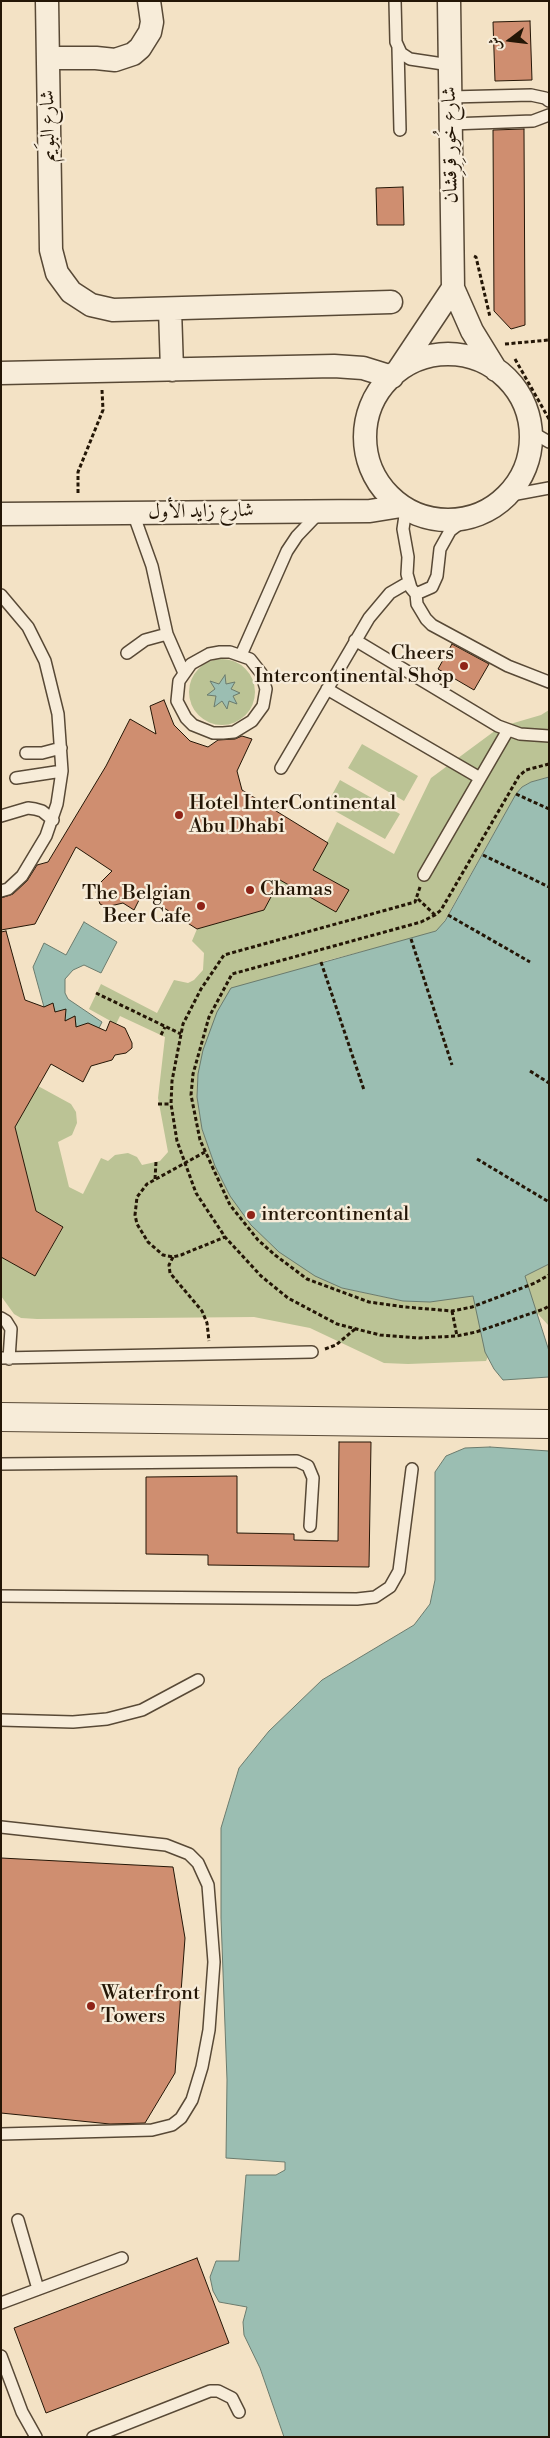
<!DOCTYPE html>
<html>
<head>
<meta charset="utf-8">
<style>
	body { margin:0 }
	#map { position:relative; width:550px; height:2438px; overflow:hidden; background:#f3e2c5; font-family:"Libre Bodoni",Amiri,serif }
	canvas { display:block }
	.frame { position:absolute; inset:0; border:2px solid #241606; pointer-events:none }
	.north { position:absolute; left:485px; top:15px; width:50px; height:50px; -webkit-text-stroke:4px #f7ecd9; paint-order:stroke; rotate:255deg; font-size:14px; font-weight:700; line-height:20px; text-align:center; color:#241606 }
	.north::after { content:''; display:block; margin:auto; width:18px; height:22px; background:#241606; clip-path:polygon(50% 0,100% 100%,50% 72%,0 100%) }
</style>
</head>
<body>
<div id="map">
<canvas width="550" height="2438"></canvas>
<div class="frame"></div>
<div class="north">ش</div>
</div>
<script>
const context = document.querySelector('canvas').getContext('2d');
context.lineJoin = 'round';
function fill(path, color) { context.fillStyle = color; context.fill(path, 'evenodd'); }
const shape = rows => new Path2D(rows.map(r => 'M' + r).join(''));
function strokePath(path, color, width, dash) { context.strokeStyle = color; context.lineWidth = width; context.lineCap = dash ? 'butt' : 'round'; context.setLineDash(dash || []); context.stroke(path); }
function drawText(font, color, halo, rows, align = 'center') {
  context.font = font + ' "Libre Bodoni",Amiri,serif'; context.lineWidth = 4.5; context.setLineDash([]); context.textBaseline = 'middle'; context.strokeStyle = halo; context.fillStyle = color; for (const [text, x, y, turn = 0] of rows) {
    context.save(); context.translate(x, y); context.rotate((+turn || 0) * Math.PI / 180); context.textAlign = isNaN(turn) ? turn : align; if (halo) context.strokeText(text, 0, 0); context.fillText(text, 0, 0); context.restore();
  }
}
fill(shape([
	'189 692a33 33 0 1 1 66 0a33 33 0 1 1-66 0Z',
	[549,710,549,777,531,782,522,787,516,794,441,927,436,931,411,939,321,962,198,1074,197,1097,202,1129,215,1166,230,1196,342,1288,403,1301,525,1276,549,1264,549,1326,538,1314,493,1346,486,1361,408,1364,384,1363,310,1328,254,1317,37,1319,21,1318,14,1314,1,1296,1,1257,35,1276,63,1228,36,1211,15,1127,38,1086,71,1104,76,1112,77,1123,72,1135,58,1142,69,1187,83,1194,101,1158,108,1161,115,1155,128,1153,137,1157,142,1165,160,1161,168,1152,158,1098,165,1037,120,1016,116,1024,89,1009,101,984,157,1013,174,980,188,983,194,980,203,970,204,953,192,941,197,929,264,910,280,880,336,911,312,872,337,822,394,854,431,778,500,727,541,715],
	[362,744,418,776,404,801,348,768],
	[340,780,400,814,385,839,326,806]
]), '#bbc395');
const water = shape([
	[225,675,226,684,235,682,231,689,240,693,233,696,237,704,229,701,227,709,222,701,214,707,216,696,207,695,215,689,210,681,219,684,225,675],
	[549,777,549,1264,525,1276,549,1351,549,1377,503,1380,494,1369,485,1352,473,1296,430,1302,403,1301,342,1288,315,1276,279,1252,251,1225,230,1196,215,1166,202,1129,197,1097,198,1074,203,1050,217,1012,231,988,436,931,445,921,516,794,522,787,531,782,549,777],
	[84,922,117,942,101,973,84,965,73,970,65,979,65,993,68,999,102,1022,99,1028,89,1036,76,1027,75,1016,65,1021,55,1012,52,1004,44,1007,33,967,44,943,66,955,84,922],
	[490,1447,549,1451,549,2437,284,2437,260,2368,244,2335,243,2322,247,2307,219,2302,213,2291,210,2277,216,2261,239,2261,246,2175,276,2175,285,2170,285,2162,226,2158,227,2080,221,1918,221,1828,239,1768,269,1731,322,1680,414,1625,430,1604,435,1580,435,1472,446,1456,465,1448,490,1447]
]);
fill(water, '#9bbeb2');
strokePath(water, '#6b7b6d', 1);
const building = shape([
	[530,21,532,80,495,81,493,22,530,21],
	[524,129,525,325,511,329,494,311,493,130,524,129],
	[403,187,404,225,377,225,376,188,403,187],
	[452,644,489,664,474,690,438,669,452,644],
	[164,700,174,725,190,741,208,747,218,740,235,739,242,736,252,739,237,771,242,790,328,843,313,870,349,890,336,912,280,880,264,910,197,929,142,894,134,910,123,903,106,907,100,904,96,892,98,885,112,871,76,847,35,924,1,930,1,898,13,894,27,881,37,865,48,862,106,766,130,719,156,734,150,706,164,700],
	[6,931,25,1000,44,1007,53,1003,55,1012,66,1009,65,1021,75,1016,76,1027,88,1023,106,1031,110,1021,125,1028,132,1043,132,1048,126,1053,115,1055,112,1060,91,1066,83,1082,51,1064,15,1127,36,1211,63,1227,35,1276,1,1257,1,932,6,931],
	[339,1442,371,1442,369,1567,208,1565,208,1555,146,1554,146,1477,237,1476,237,1533,294,1534,294,1540,338,1541,339,1442],
	[1,1858,173,1867,185,1938,175,2073,145,2123,110,2124,1,2113,1,1858],
	[197,2258,229,2343,46,2413,14,2328,197,2258]
]);
fill(building, '#cf8e70');
strokePath(building, '#241606', 1);
const service = shape([
	[395,1,396,42,401,53,410,59,450,65],
	[398,48,400,130],
	[450,97,531,95,545,98,549,101],
	[451,124,533,121,549,115],
	[530,431,549,442],
	[506,496,549,488],
	[406,509,403,529,408,557,407,574,411,588,416,594,417,604,426,619,432,625,508,666,549,682],
	[133,513,152,566,167,634,184,673],
	[416,594,432,587,437,576,440,549,450,531,467,518],
	[1,595,28,627,45,661,58,714,62,771,57,804,46,836,22,876,8,889,1,891],
	[355,640,498,726,520,734,549,736],
	[220,652,230,652,250,659,261,673,266,689,263,706,252,721,234,732,223,733,213,733,193,725,186,718,177,701,179,681,191,664,209,654,220,652],
	[127,653,145,640,167,634],
	[241,655,287,551,297,536,319,513],
	[327,689,480,778],
	[26,753,42,753,61,748],
	[281,768,369,618,390,593,409,582],
	[16,778,62,771],
	[1,816,28,808,35,809,42,811,53,820],
	[424,875,508,730],
	[1,1318,6,1321,11,1329,9,1359],
	[1,1358,312,1352],
	[1,1464,297,1461,308,1466,313,1478,310,1526],
	[1,1596,357,1599,375,1597,390,1587,399,1571,412,1469],
	[1,1720,73,1722,107,1719,142,1710,198,1680],
	[1,1827,166,1845,189,1854,198,1863,208,1885,214,1962,209,2030,202,2067,192,2100,181,2118,172,2125,152,2130,1,2134],
	[18,2220,38,2289],
	[1,2303,122,2258],
	[1,2356,22,2412,36,2437],
	[93,2437,210,2391,218,2391,232,2398,239,2412]
]);
const minor = shape([
	[47,1,51,250,57,273,71,292,91,305,113,310,391,302],
	[449,1,453,288,472,331,496,370],
	[48,58,96,58,115,60,133,54,140,48,150,32,152,22,149,1],
	[170,309,172,370],
	'365 437a83 83 0 1 1 166 0a83 83 0 1 1-166 0Z',
	[399,369,453,288],
	[1,373,334,366,363,368,392,377],
	[1,514,370,511,401,506]
]);
const tertiary = shape([
	[1,1417,549,1424]
]);
strokePath(service, '#584936', 14);
strokePath(minor, '#584936', 25);
strokePath(tertiary, '#584936', 30);
strokePath(shape([
	[474,256,476,257,490,317],
	[505,344,549,340],
	[515,359,549,419],
	[78,493,78,472,103,410,102,390],
	[549,764,526,770,519,776,441,910,435,915,421,922,232,974,209,1017,193,1074,191,1095,200,1140,230,1205,258,1240,275,1255,307,1279,369,1302,405,1307,452,1311,472,1307,535,1283,549,1275],
	[516,794,549,809],
	[483,855,549,887],
	[420,887,415,902,224,955,201,989,183,1024,172,1081,171,1104,177,1141,196,1193,225,1237,261,1276,288,1298,337,1324,380,1335,419,1338,457,1336,476,1332,544,1309,549,1306],
	[418,899,435,915],
	[448,915,530,962],
	[411,939,452,1065],
	[321,962,364,1090],
	[96,993,181,1034],
	[161,1035,165,1027],
	[530,1071,549,1083],
	[158,1104,171,1104],
	[205,1152,147,1184,137,1197,135,1215,137,1224,148,1242,163,1255,173,1257,181,1255,225,1237],
	[477,1159,549,1202],
	[155,1179,156,1162],
	[173,1257,169,1265,170,1273,202,1311,207,1323,209,1341],
	[452,1311,457,1336],
	[325,1349,336,1345,355,1329]
]), '#241606', 3, [4, 2.5]);
strokePath(service, '#f7ecd9', 11);
strokePath(minor, '#f7ecd9', 22);
strokePath(tertiary, '#f7ecd9', 28);
for (const [x, y, r, color] of [
	[464,666,5,"#8f2418"],
	[179,815,5,"#8f2418"],
	[250,890,5,"#8f2418"],
	[201,906,5,"#8f2418"],
	[251,1215,5,"#8f2418"],
	[91,2006,5,"#8f2418"]
]) { const dot = new Path2D(); dot.arc(x, y, r, 0, 2 * Math.PI); context.fillStyle = color; context.fill(dot); strokePath(dot, '#f7ecd9', 2); }
drawText('20px', '#241606', '#f7ecd9', [
	["شارع البوَيم",49,126,-91],
	["شارع خُور قِرقِشان",451,145,-91],
	["شارع زايد الأول",201,512,-1]
]);
drawText('20px', '#241606', '#f7ecd9', [
	["Cheers",454,654,"right"],
	["Intercontinental Shop",454,677,"right"],
	["Hotel InterContinental",189,804],
	["Abu Dhabi",189,827],
	["Chamas",260,890],
	["The Belgian",191,894,"right"],
	["Beer Cafe",191,917,"right"],
	["intercontinental",261,1215],
	["Waterfront",101,1994],
	["Towers",101,2017]
], 'left');
</script>
</body>
</html>
